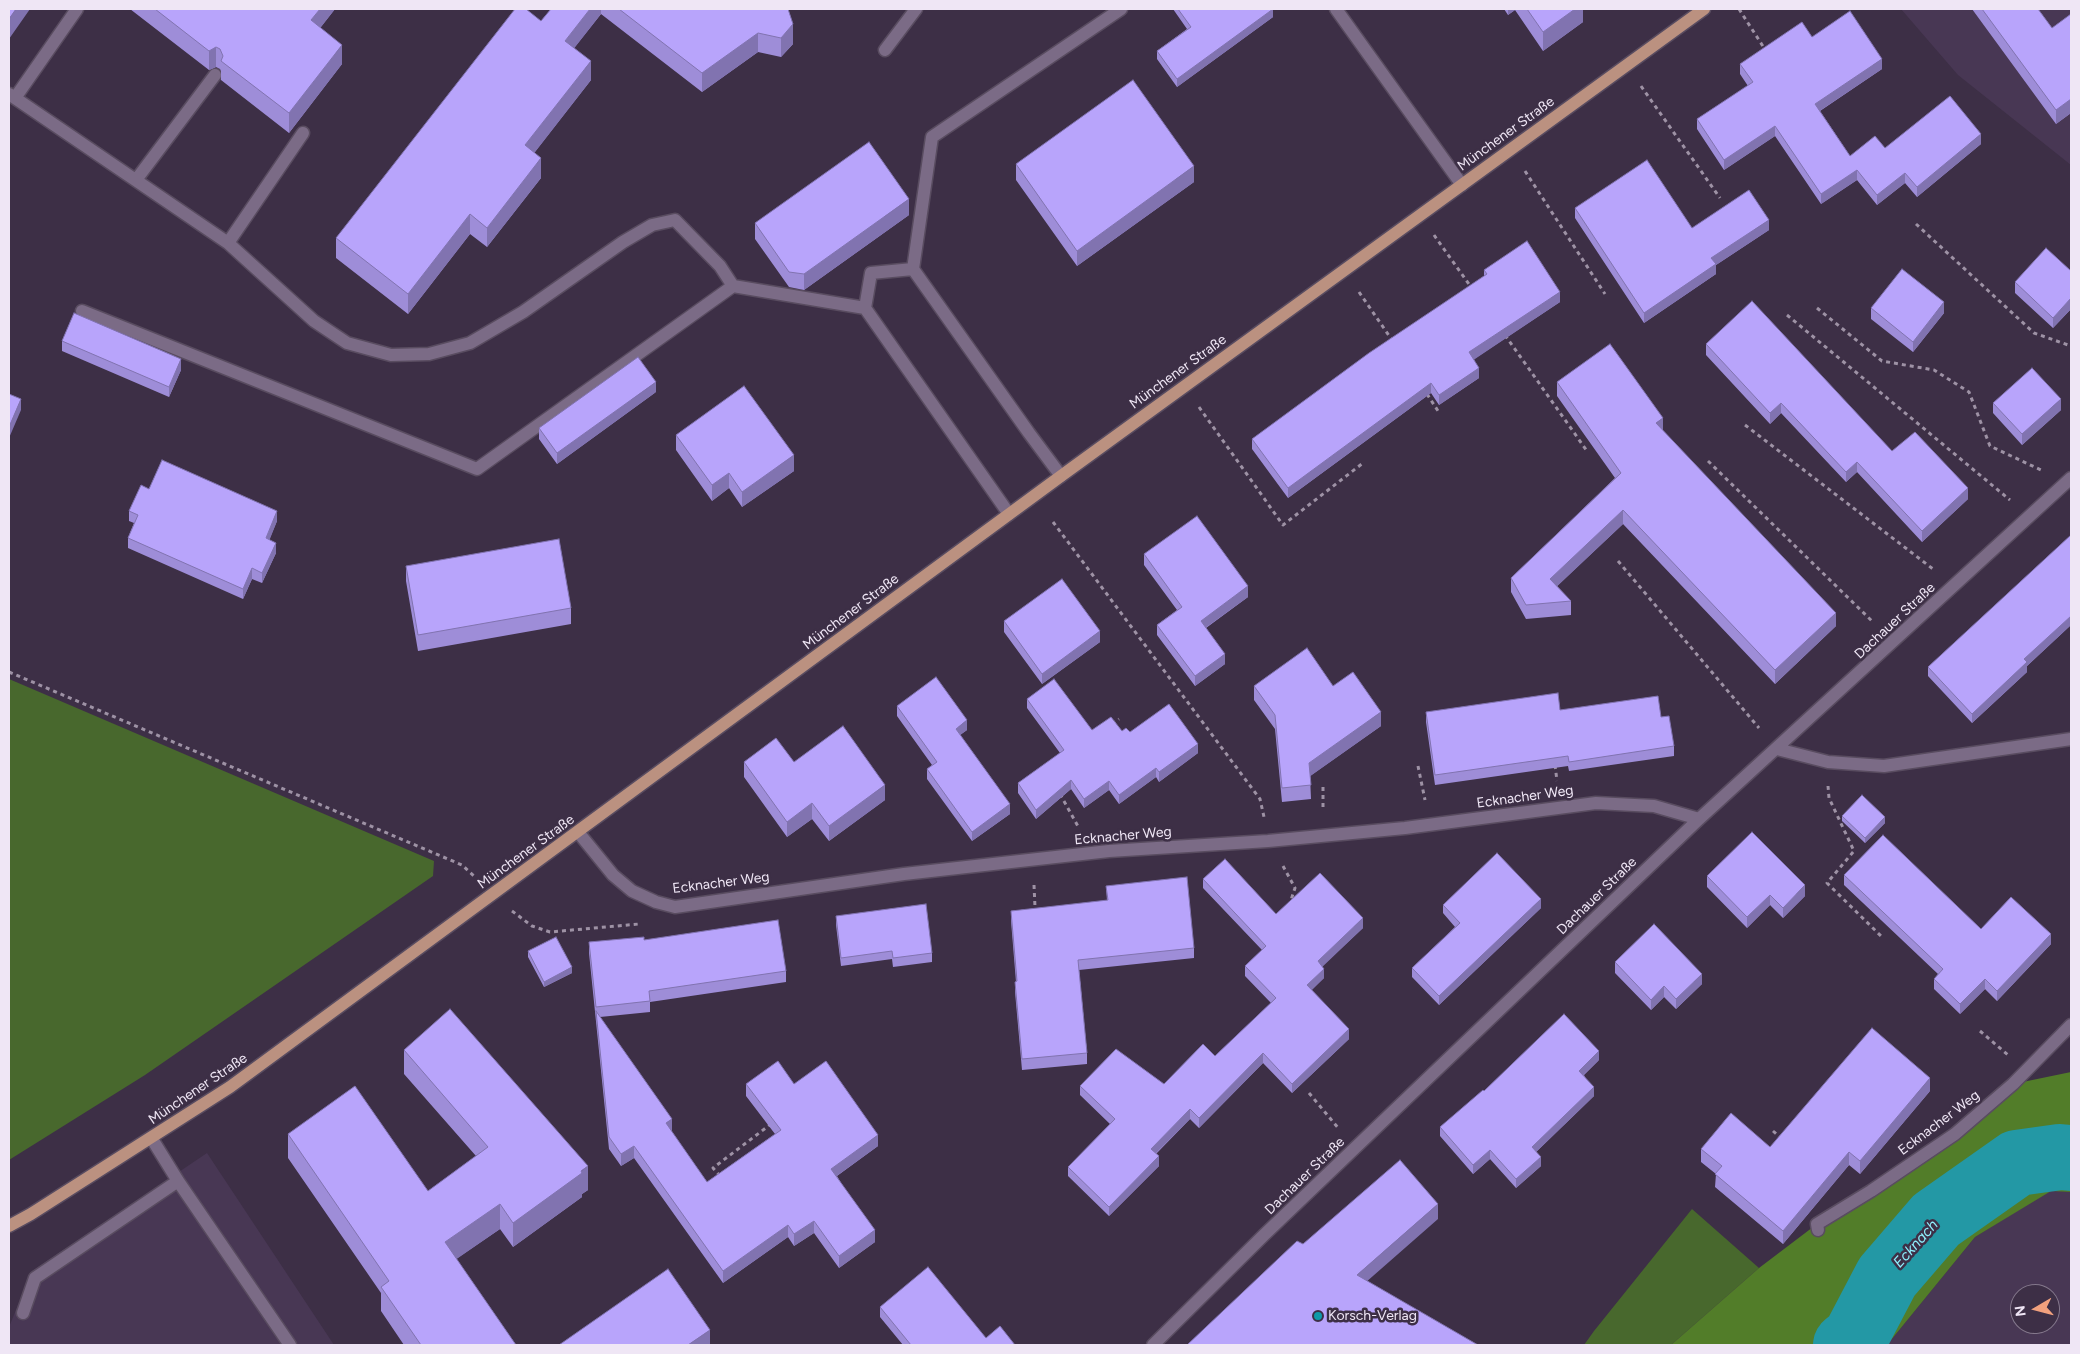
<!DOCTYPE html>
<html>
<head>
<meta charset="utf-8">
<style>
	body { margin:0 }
	#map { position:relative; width:2080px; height:1354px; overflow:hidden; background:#3d2f46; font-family:Figtree,sans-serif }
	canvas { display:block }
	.frame { position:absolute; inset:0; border:10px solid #efe6f5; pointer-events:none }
	.north { position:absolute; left:2010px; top:1284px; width:50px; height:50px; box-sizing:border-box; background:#3d2f46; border:1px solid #84788c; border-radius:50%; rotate:262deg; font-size:14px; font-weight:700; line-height:20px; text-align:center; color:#efe6f5 }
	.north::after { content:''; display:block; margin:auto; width:18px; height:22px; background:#f2a17e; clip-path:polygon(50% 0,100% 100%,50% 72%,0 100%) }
</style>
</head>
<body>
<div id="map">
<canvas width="2080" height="1354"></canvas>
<div class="frame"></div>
<div class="north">N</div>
</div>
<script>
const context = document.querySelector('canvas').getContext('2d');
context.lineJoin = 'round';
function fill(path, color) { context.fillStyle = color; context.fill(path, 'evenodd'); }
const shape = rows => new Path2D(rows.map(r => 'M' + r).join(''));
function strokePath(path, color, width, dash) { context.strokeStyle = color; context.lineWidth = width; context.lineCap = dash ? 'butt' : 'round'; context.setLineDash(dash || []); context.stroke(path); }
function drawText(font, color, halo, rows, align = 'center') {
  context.font = font + ' Figtree,sans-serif'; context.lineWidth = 5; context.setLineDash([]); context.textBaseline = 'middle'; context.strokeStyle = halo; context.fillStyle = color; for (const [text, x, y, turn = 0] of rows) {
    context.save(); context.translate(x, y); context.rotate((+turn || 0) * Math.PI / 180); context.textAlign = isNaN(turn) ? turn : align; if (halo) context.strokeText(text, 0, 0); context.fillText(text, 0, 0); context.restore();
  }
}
fill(shape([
	[1901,9,2071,9,2071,165,1958,75],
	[207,1153,334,1345,9,1345,9,1327,32,1271],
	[2051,1190,2071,1192,2071,1345,1887,1345,1975,1237],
	[2020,1294,2050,1294,2050,1324,2020,1324]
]), '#483754');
fill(shape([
	[9,679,434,861,433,876,145,1075,9,1160],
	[1692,1209,1759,1268,1671,1345,1584,1345,1594,1331]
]), '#48682d');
fill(shape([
	[2071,1072,2071,1192,2051,1191,1975,1237,1887,1345,1671,1345,1759,1268,1817,1224,1871,1191,2013,1084]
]), '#527d29');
strokePath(shape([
	[1846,1345,1855,1338,1887,1277,1936,1220,2017,1163,2060,1157,2071,1158]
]), '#2398a5', 66);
const minor = shape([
	[1336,9,1462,185],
	[885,50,916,9],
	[9,94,228,243,314,321,347,343,391,355,429,354,470,343,523,312,623,242,652,225,675,220,720,266,733,286],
	[15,98,77,9],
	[136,180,215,75],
	[228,243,303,133],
	[913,269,932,137,1121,9],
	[82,311,477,469,733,286,865,308],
	[1009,514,865,308,871,273,913,269,1029,433,1061,476],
	[1777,749,1828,762,1884,766,2071,739],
	[578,832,613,875,632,891,656,902,675,907,904,874,1109,851,1268,841,1405,828,1596,803,1654,806,1699,819],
	[152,1139,178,1181,290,1345],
	[1818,1230,1817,1224,1871,1191,1955,1134,2013,1084,2071,1025],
	[23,1313,35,1278,178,1181],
	[1153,1345,1265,1234,1699,819,2071,478]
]);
const major = shape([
	[9,1226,31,1214,230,1087,1061,476,1704,9]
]);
strokePath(minor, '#594c60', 15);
strokePath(major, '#594c60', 15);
strokePath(shape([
	[1739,9,1766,51],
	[1641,86,1720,198],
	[1525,171,1605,294],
	[1916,224,2034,333,2071,346],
	[1434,235,1471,287],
	[1359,292,1392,340],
	[1817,308,1882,361,1934,370,1969,392,1990,446,2041,470],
	[1787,315,2010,500],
	[1505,335,1587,451],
	[1427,394,1440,414],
	[1199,407,1283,525,1363,463],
	[1745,425,1933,569],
	[1708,461,1874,623],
	[1053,522,1260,799,1264,817],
	[1618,561,1759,728],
	[9,672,462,865,474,876],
	[1112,724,1119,719],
	[1555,765,1557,781],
	[1418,766,1425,800],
	[1828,786,1829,798,1854,851,1827,883,1883,938],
	[1323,787,1323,809],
	[1060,794,1079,828],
	[1283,866,1295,888,1290,903],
	[1034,885,1035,907],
	[512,911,532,926,550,932,639,924],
	[1980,1031,2008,1055],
	[1309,1093,1339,1129],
	[1773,1131,1782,1139],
	[720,1176,713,1168,771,1124]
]), '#9e92a5', 3, [4, 4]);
strokePath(minor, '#7b6b86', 12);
strokePath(major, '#bb9180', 12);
fill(shape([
	[130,9,335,9,320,28,342,64,289,133,221,80,221,71,220,69,216,67,209,70],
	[551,9,788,9,793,44,781,57,758,52,702,92,601,14,574,48,591,80,534,153,541,178,487,247,470,234,408,314,336,258,336,238,541,21],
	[1173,9,1273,9,1273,17,1177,87,1157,59,1157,51,1187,29],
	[1504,9,1583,9,1583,22,1543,51,1515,10,1508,15],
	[1972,9,2038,9,2052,28,2071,14,2071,113,2056,124],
	[1812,37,1882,69,1820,111,1850,156,1885,148,1981,144,1917,197,1905,183,1877,205,1857,180,1821,204,1775,136,1724,170,1697,129,1697,119,1748,86,1740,74,1740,64],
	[1016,164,1194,182,1077,266,1016,180],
	[1575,208,1692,228,1769,230,1716,265,1716,274,1644,323,1575,218],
	[909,215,804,290,789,287,755,239,755,223],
	[1484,270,1560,302,1474,359,1479,378,1439,405,1431,393,1288,498,1252,449,1252,439,1484,276],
	[2071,271,2071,309,2053,328,2015,293,2015,282],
	[1871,308,1944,313,1913,352,1871,319],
	[62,341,181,370,169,397,62,351],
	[1706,344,1892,451,1968,499,1922,542,1857,472,1846,482,1781,413,1770,424,1706,355],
	[1557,382,1663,431,1836,626,1775,684,1623,524,1557,586,1571,601,1571,615,1526,619,1511,592,1511,578,1615,478,1557,396],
	[656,392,557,464,539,439,539,428],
	[1993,403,2061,410,2022,445,1993,413],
	[676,435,794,471,742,507,729,488,712,501,676,450],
	[129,511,277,521,269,540,276,553,262,583,252,579,243,599,128,548,128,538,134,523,129,521],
	[2071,535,2071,625,2027,666,2027,672,1972,723,1928,676,1928,667],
	[1144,554,1248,597,1206,628,1225,664,1195,686,1157,635,1157,625,1177,610,1144,565],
	[406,566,571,608,571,624,418,651,406,581],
	[1004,621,1100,642,1042,684,1004,632],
	[1254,686,1333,686,1381,726,1310,776,1311,799,1282,802,1275,729,1254,700],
	[1027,699,1092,730,1122,731,1130,732,1198,753,1159,782,1156,777,1119,804,1109,790,1084,808,1071,789,1036,819,1018,793,1018,783,1060,753,1027,708],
	[897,706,967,730,960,735,1010,814,972,841,927,779,927,769,932,765,897,716],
	[1560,710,1661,717,1674,746,1674,756,1569,771,1568,766,1435,785,1426,722,1426,712],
	[744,762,794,762,885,800,829,841,812,819,787,837,744,777],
	[1842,816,1885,823,1865,843,1842,821],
	[1844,875,1981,929,2051,944,1997,1001,1985,989,1960,1014,1934,989,1934,979,1938,974,1844,885],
	[1707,876,1805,896,1783,918,1770,905,1747,928,1707,887],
	[1203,879,1276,914,1363,928,1322,966,1324,978,1311,990,1349,1039,1292,1093,1263,1063,1199,1128,1190,1119,1156,1154,1159,1166,1109,1216,1068,1176,1068,1167,1110,1124,1080,1095,1080,1086,1164,1084,1215,1056,1271,1003,1245,976,1245,966,1262,950,1203,888],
	[1106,886,1194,948,1194,958,1079,970,1087,1053,1087,1064,1022,1070,1015,992,1015,982,1016,982,1011,921,1011,911,1107,901],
	[1443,905,1541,908,1439,1005,1412,977,1412,968,1455,927,1443,913],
	[836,916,932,953,932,962,893,967,892,959,841,966,836,925],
	[644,940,786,971,786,982,650,1002,650,1012,600,1017,672,1130,671,1131,707,1182,775,1134,746,1096,746,1084,794,1084,878,1146,837,1176,875,1242,839,1268,814,1233,794,1246,788,1237,723,1283,634,1158,621,1166,609,1149,589,953,589,942],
	[528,951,572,973,544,987,528,957],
	[1615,962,1702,984,1676,1009,1664,997,1651,1010,1615,973],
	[404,1050,588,1190,582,1194,582,1197,513,1247,500,1229,456,1259,516,1345,404,1345,381,1311,381,1293,288,1158,288,1134,428,1191,476,1156,404,1074],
	[1599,1060,1584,1075,1594,1096,1536,1152,1541,1166,1516,1188,1490,1159,1473,1174,1440,1136,1440,1127,1484,1091],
	[1930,1091,1860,1174,1849,1165,1783,1244,1715,1187,1716,1174,1701,1162,1701,1149,1770,1147],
	[880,1307,986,1338,1015,1345,903,1345,880,1317]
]), '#9e8dd8');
fill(shape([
	[16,9,30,9,9,39,9,19],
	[320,9,335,9,311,40,311,20],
	[590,9,601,9,601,14,565,60,565,41],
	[1273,9,1273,17,1177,87,1177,79],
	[1508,9,1515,9,1515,10,1508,15],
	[1575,9,1583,9,1583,22,1543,51,1543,32],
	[793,24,793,44,781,57,781,38],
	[758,33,758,52,702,92,702,73],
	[342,45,342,64,289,133,289,113],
	[216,47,216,67,209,70,209,51],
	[1882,59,1882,69,1815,114,1815,104],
	[591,61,591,80,525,165,525,145],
	[2071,99,2071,113,2056,124,2056,110],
	[1775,126,1775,136,1724,170,1724,160],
	[1981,134,1981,144,1917,197,1917,187],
	[541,158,541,178,487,247,487,228],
	[1194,166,1194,182,1077,266,1077,251],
	[1857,170,1857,180,1821,204,1821,194],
	[1905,173,1905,183,1877,205,1877,195],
	[909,199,909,215,804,290,804,274],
	[470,214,470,234,408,314,408,294],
	[1769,220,1769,230,1716,265,1716,274,1644,323,1644,313,1711,258],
	[1560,292,1560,302,1469,363,1469,352],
	[2071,298,2071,309,2053,328,2053,318],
	[1944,302,1944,313,1913,352,1913,342],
	[181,359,181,370,169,397,169,387],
	[1479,368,1479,378,1439,405,1439,395],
	[656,382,656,392,557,464,557,453],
	[1431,383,1431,393,1288,498,1288,488],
	[21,399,21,410,9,438,9,427],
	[2061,399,2061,410,2022,445,2022,434],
	[1781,403,1781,413,1770,424,1770,413],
	[1663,418,1663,432,1656,423],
	[794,455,794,471,742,507,742,492],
	[1857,462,1857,472,1846,482,1846,472],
	[729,473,729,488,712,501,712,485],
	[1968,488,1968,499,1922,542,1922,531],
	[1623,510,1623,524,1550,593,1550,579],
	[277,511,277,521,266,549,266,538],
	[276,543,276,553,262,583,262,573],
	[252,568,252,579,243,599,243,589],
	[1248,586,1248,597,1201,631,1201,621],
	[1836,613,1836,626,1775,684,1775,670],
	[2071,616,2071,625,2027,666,2027,672,1972,723,1972,714,2024,659],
	[1100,631,1100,642,1042,684,1042,674],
	[1225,654,1225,664,1195,686,1195,676],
	[1381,712,1381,726,1309,777,1309,763],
	[967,720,967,730,956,738,956,729],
	[1198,744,1198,753,1159,782,1159,772],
	[1156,768,1156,777,1119,804,1119,795],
	[1071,780,1071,789,1036,819,1036,810],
	[1109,781,1109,790,1084,808,1084,799],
	[885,785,885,800,829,841,829,826],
	[812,803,812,819,787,837,787,822],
	[1010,804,1010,814,972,841,972,832],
	[1885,817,1885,823,1865,843,1865,838],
	[1805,885,1805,896,1783,918,1783,908],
	[1770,895,1770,905,1747,928,1747,917],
	[1541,899,1541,908,1439,1005,1439,996],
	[1363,918,1363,928,1318,971,1318,961],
	[2051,934,2051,944,1997,1001,1997,991],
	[572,967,572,973,544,987,544,982],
	[1324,969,1324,978,1307,995,1307,985],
	[1702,974,1702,984,1676,1009,1676,999],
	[1985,979,1985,989,1960,1014,1960,1004],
	[1664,986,1664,997,1651,1010,1651,1000],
	[1349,1029,1349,1039,1292,1093,1292,1084],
	[1599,1051,1599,1060,1579,1079,1579,1071],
	[1263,1053,1263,1063,1199,1128,1199,1118],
	[1930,1078,1930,1091,1860,1174,1860,1161],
	[1594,1087,1594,1096,1532,1156,1532,1147],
	[1190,1109,1190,1119,1151,1158,1151,1149],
	[672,1119,672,1130,666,1135,666,1123],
	[878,1135,878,1146,831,1180,831,1169],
	[634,1146,634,1158,621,1166,621,1154],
	[1490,1150,1490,1159,1473,1174,1473,1165],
	[1849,1152,1849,1165,1783,1244,1783,1231],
	[1159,1156,1159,1166,1109,1216,1109,1207],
	[1541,1157,1541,1166,1516,1188,1516,1179],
	[588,1166,588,1190,582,1194,582,1197,513,1247,513,1223],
	[500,1204,500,1229,445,1267,445,1242],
	[1438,1204,1438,1219,1357,1290,1357,1275],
	[814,1221,814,1233,794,1246,794,1234],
	[788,1225,788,1237,723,1283,723,1271],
	[875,1230,875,1242,839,1268,839,1256],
	[710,1330,710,1345,688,1345]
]), '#8173b0');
const building = shape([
	[9,9,16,9,9,19,9,9],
	[155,9,320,9,311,20,342,45,289,113,221,61,223,56,220,49,216,47,209,51,155,9],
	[515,9,526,9,541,21,551,9,590,9,565,41,591,61,525,145,541,158,487,228,470,214,408,294,336,238,515,9],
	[619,9,788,9,793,24,781,38,758,33,702,73,619,9],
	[1178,9,1273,9,1177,79,1157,51,1191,27,1178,9],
	[1527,9,1575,9,1543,32,1527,9],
	[1982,9,2038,9,2052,28,2071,14,2071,99,2056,110,1982,9],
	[1850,11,1882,59,1815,104,1850,156,1875,136,1885,148,1950,96,1981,134,1917,187,1905,173,1877,195,1857,170,1821,194,1775,126,1724,160,1697,119,1753,82,1740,64,1802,22,1812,37,1850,11],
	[1133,80,1194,166,1077,251,1016,164,1133,80],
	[869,142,909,199,804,274,789,272,755,223,869,142],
	[1647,160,1692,228,1749,190,1769,220,1711,258,1716,264,1644,313,1575,208,1647,160],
	[1527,241,1560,292,1469,352,1479,368,1439,395,1431,383,1288,488,1252,439,1369,353,1487,274,1484,270,1527,241],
	[2046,248,2071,271,2071,298,2053,318,2015,282,2046,248],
	[1902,269,1944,302,1913,342,1871,308,1902,269],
	[1752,301,1892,451,1915,432,1968,488,1922,531,1857,462,1846,472,1781,403,1770,413,1706,344,1752,301],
	[74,313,181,359,169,387,62,341,74,313],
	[1610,344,1663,418,1656,423,1836,613,1775,670,1623,510,1550,579,1571,601,1526,605,1511,578,1621,473,1557,382,1610,344],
	[638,357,656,382,557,453,539,428,638,357],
	[2032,368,2061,399,2022,434,1993,403,2032,368],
	[744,386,794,455,742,492,729,473,712,485,676,435,744,386],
	[9,394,21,399,9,427,9,394],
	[162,460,277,511,266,538,276,543,262,573,252,568,243,589,128,538,138,515,129,511,141,485,149,489,162,460],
	[1197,516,1248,586,1201,621,1225,654,1195,676,1157,625,1182,607,1144,554,1197,516],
	[2071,535,2071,616,2024,659,2027,662,1972,714,1928,667,2071,535],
	[559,539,571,608,418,635,406,566,559,539],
	[1062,579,1100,631,1042,674,1004,621,1062,579],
	[1307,648,1333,686,1353,672,1381,712,1309,763,1311,785,1282,788,1275,715,1254,686,1307,648],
	[936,677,967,720,956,729,1010,804,972,832,927,769,937,762,897,706,936,677],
	[1054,679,1092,730,1111,717,1122,731,1126,728,1130,732,1169,704,1198,744,1159,772,1156,768,1119,795,1109,781,1084,799,1071,780,1036,810,1018,783,1064,750,1027,699,1054,679],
	[1558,693,1560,710,1658,696,1661,717,1669,716,1674,746,1569,762,1568,756,1435,775,1426,712,1558,693],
	[843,726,885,785,829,826,812,803,787,822,744,762,776,738,794,762,843,726],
	[1862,795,1885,817,1865,838,1842,816,1862,795],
	[1752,832,1805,885,1783,908,1770,895,1747,917,1707,876,1752,832],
	[1883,835,1981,929,2011,897,2051,934,1997,991,1985,979,1960,1004,1934,979,1943,969,1844,875,1883,835],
	[1497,853,1541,899,1439,996,1412,968,1460,923,1443,905,1497,853],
	[1225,859,1276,914,1320,873,1363,918,1318,961,1324,969,1307,985,1349,1029,1292,1084,1263,1053,1199,1118,1190,1109,1151,1149,1159,1156,1109,1207,1068,1167,1115,1119,1080,1086,1116,1049,1164,1084,1203,1044,1215,1056,1276,998,1245,966,1266,946,1203,879,1225,859],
	[1187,877,1194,948,1078,960,1087,1053,1022,1059,1015,982,1017,981,1011,911,1108,900,1106,886,1187,877],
	[926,904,932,953,893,958,892,951,841,958,836,916,926,904],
	[778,920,786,971,649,991,650,1001,596,1007,589,942,644,937,644,940,778,920],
	[1654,924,1702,974,1676,999,1664,986,1651,1000,1615,962,1654,924],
	[556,937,572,967,544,982,528,951,556,937],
	[450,1009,588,1166,581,1171,582,1173,513,1223,500,1204,445,1242,516,1345,421,1345,381,1287,389,1281,288,1134,355,1086,428,1191,488,1147,404,1050,450,1009],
	[596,1011,672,1119,666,1123,707,1182,781,1130,746,1084,778,1061,794,1084,826,1061,878,1135,831,1169,875,1230,839,1256,814,1221,794,1234,788,1225,723,1271,634,1146,621,1154,609,1137,596,1011],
	[1564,1014,1599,1051,1579,1071,1594,1087,1532,1147,1541,1157,1516,1179,1490,1150,1473,1165,1440,1127,1483,1090,1484,1091,1564,1014],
	[1872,1028,1930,1078,1860,1161,1849,1152,1783,1231,1715,1174,1722,1166,1701,1149,1731,1113,1770,1147,1872,1028],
	[1400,1160,1438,1204,1357,1275,1478,1345,1187,1345,1297,1241,1303,1244,1400,1160],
	[928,1267,986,1338,1000,1326,1015,1345,911,1345,880,1307,928,1267],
	[668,1269,710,1330,688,1345,559,1345,668,1269]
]);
fill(building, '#b8a4fb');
strokePath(building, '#8173b0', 1);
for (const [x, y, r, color] of [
	[1318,1316,5,"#0f9aa8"]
]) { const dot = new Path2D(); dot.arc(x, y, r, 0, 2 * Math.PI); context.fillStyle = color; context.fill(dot); strokePath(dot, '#3d2f46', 2); }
drawText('14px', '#efe6f5', '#3d2f46', [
	["Münchener Straße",1506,134,-36],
	["Münchener Straße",1178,372,-36],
	["Münchener Straße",851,612,-37],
	["Dachauer Straße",1895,621,-43],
	["Ecknacher Weg",1525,797,-8],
	["Ecknacher Weg",1123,836,-5],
	["Münchener Straße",526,852,-36],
	["Ecknacher Weg",721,883,-7],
	["Dachauer Straße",1597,896,-44],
	["Münchener Straße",198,1089,-34],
	["Ecknacher Weg",1939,1123,-37],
	["Dachauer Straße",1305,1176,-44]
]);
drawText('14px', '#efe6f5', '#3d2f46', [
	["Korsch-Verlag",1328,1316]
], 'left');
drawText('italic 15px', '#8eeefb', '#3d2f46', [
	["Ecknach",1916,1244,-48]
]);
</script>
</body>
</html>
